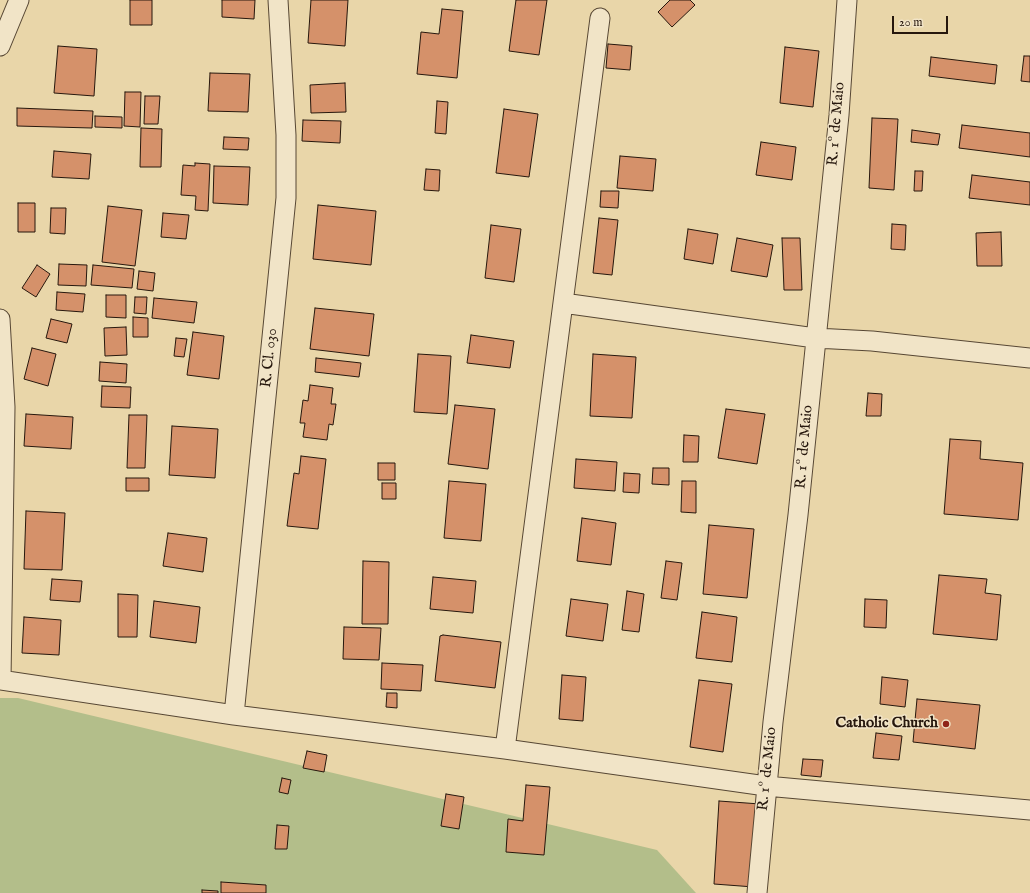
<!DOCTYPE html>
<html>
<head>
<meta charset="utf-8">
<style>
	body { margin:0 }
	#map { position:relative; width:1030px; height:893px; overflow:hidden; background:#e9d6a9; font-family:"IM FELL English",serif }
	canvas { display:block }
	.scale { position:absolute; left:892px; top:16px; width:56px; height:18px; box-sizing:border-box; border:2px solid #26170d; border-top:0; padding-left:5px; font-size:12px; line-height:14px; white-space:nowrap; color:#26170d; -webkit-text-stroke:3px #f1e4c7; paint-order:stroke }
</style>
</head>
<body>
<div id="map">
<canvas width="1030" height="893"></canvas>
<div class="scale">20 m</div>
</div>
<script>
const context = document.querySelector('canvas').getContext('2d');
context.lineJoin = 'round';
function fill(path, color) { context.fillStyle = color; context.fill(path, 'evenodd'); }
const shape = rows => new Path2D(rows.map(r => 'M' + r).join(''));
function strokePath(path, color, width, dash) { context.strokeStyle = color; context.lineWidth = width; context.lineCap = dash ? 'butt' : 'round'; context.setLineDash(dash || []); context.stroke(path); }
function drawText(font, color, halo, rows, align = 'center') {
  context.font = font + ' "IM FELL English",serif'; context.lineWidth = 3; context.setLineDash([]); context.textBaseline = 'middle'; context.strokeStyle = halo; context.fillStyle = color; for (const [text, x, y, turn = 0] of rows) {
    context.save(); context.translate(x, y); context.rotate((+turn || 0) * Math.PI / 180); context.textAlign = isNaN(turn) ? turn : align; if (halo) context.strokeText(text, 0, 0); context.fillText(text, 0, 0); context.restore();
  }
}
fill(shape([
	[0,698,18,698,657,850,696,893,0,893]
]), '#b3be8a');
const building = shape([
	[130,0,152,0,152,25,130,25,130,0],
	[222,0,255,0,254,19,222,17,222,0],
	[311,0,348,0,345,46,308,43,311,0],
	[516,0,547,0,539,55,509,51,516,0],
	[670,0,690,0,695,5,672,27,658,12,670,0],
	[442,9,463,11,457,78,417,74,421,32,439,34,442,9],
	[608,44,632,46,630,70,606,68,608,44],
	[58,46,97,49,94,96,54,93,58,46],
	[785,47,819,51,813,107,780,103,785,47],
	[1024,56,1030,56,1030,82,1021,81,1024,56],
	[931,57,997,65,995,84,929,76,931,57],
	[210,73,250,74,248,112,208,111,210,73],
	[345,83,346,112,311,113,310,85,345,83],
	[125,92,141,92,140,127,124,126,125,92],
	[145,96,160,96,158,124,144,124,145,96],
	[437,101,448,102,446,134,435,133,437,101],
	[17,108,93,111,92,128,17,126,17,108],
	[504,109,538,114,529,177,496,173,504,109],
	[95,116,122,117,122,128,95,127,95,116],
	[872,118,898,119,894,190,869,188,872,118],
	[303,120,341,121,340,143,302,141,303,120],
	[962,125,1030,133,1030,157,959,148,962,125],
	[141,128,162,129,161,167,140,167,141,128],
	[912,130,940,134,938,145,911,142,912,130],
	[224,137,249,138,248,150,223,149,224,137],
	[761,142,796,147,792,180,756,175,761,142],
	[54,151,91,154,89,179,52,177,54,151],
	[620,156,656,159,653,191,617,188,620,156],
	[195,163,210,164,208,211,195,210,196,196,181,195,183,165,195,166,195,163],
	[214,166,250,167,248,205,213,203,214,166],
	[426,169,440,170,439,191,424,190,426,169],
	[915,171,923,171,922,191,914,191,915,171],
	[972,175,1030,182,1030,205,969,198,972,175],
	[601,191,619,191,618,208,600,207,601,191],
	[18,203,35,203,35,232,18,232,18,203],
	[318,205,376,211,371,265,313,259,318,205],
	[108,206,142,210,135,266,102,262,108,206],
	[51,208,66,208,65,234,50,233,51,208],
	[163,213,189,215,186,239,161,237,163,213],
	[599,218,618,220,612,275,593,273,599,218],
	[892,224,906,225,905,250,891,249,892,224],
	[491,225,521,229,514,282,485,278,491,225],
	[688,229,718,234,713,264,684,259,688,229],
	[1001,232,1002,266,977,266,976,233,1001,232],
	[737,238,773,245,767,277,731,271,737,238],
	[782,238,800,238,802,290,784,290,782,238],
	[59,264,87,265,86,286,58,285,59,264],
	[37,265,50,274,36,297,22,288,37,265],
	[93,265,134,269,132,288,91,285,93,265],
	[139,271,155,273,153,291,137,289,139,271],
	[57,292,85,294,83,312,56,310,57,292],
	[106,295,126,295,126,318,106,317,106,295],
	[135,297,147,297,146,314,134,313,135,297],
	[154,298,197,302,194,323,152,318,154,298],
	[315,308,374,314,369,356,310,349,315,308],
	[133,317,148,318,148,337,133,337,133,317],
	[51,319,72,324,67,343,46,338,51,319],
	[126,327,127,355,105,356,104,328,126,327],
	[193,332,224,336,219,379,187,375,193,332],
	[471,335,514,341,510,368,467,363,471,335],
	[176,338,187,339,184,357,174,356,176,338],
	[32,348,56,354,48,386,24,379,32,348],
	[418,354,451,356,447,414,414,412,418,354],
	[593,354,636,357,632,418,590,416,593,354],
	[316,358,361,363,359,377,315,372,316,358],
	[100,362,127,364,126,383,99,381,100,362],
	[310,385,333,388,331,404,336,404,333,425,329,424,327,440,303,437,305,423,300,423,303,400,308,401,310,385],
	[102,386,131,387,130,408,101,407,102,386],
	[868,393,882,394,881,416,866,416,868,393],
	[455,405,495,409,488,469,448,464,455,405],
	[726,409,765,414,757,464,718,458,726,409],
	[26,414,73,417,71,449,24,446,26,414],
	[129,415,147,415,145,468,127,468,129,415],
	[172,426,218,429,215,478,169,475,172,426],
	[684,435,699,436,698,462,683,462,684,435],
	[950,439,981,441,980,459,1023,463,1018,520,944,514,950,439],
	[301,456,326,459,318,529,287,526,294,473,299,474,301,456],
	[576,459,617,462,615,491,574,488,576,459],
	[378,463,395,463,395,480,378,480,378,463],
	[653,468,669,468,669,485,652,484,653,468],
	[624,473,640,474,639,493,623,492,624,473],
	[126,478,149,478,149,491,126,491,126,478],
	[449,481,486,484,481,541,444,538,449,481],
	[682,481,696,481,696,513,681,512,682,481],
	[382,483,396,483,396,499,382,499,382,483],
	[26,511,65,513,62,570,24,569,26,511],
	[582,518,616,523,611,565,577,561,582,518],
	[709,525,754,529,747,598,703,594,709,525],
	[168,533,207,538,203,572,163,566,168,533],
	[363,561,389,562,388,624,362,624,363,561],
	[666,561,682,563,677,600,661,598,666,561],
	[939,575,987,579,985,593,1001,595,997,640,933,634,939,575],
	[433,577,476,581,473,613,430,609,433,577],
	[52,579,82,581,80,602,50,600,52,579],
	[627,591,644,594,639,632,622,630,627,591],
	[118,594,138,595,137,637,118,637,118,594],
	[571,599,608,604,603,641,566,636,571,599],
	[865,599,887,600,886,628,864,627,865,599],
	[154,601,200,607,196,643,150,637,154,601],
	[702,612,737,617,732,662,696,658,702,612],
	[24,617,61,620,59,655,22,653,24,617],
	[344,627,381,628,379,660,343,659,344,627],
	[443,635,501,642,495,688,435,681,440,636,443,635],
	[382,663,423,665,421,691,381,689,382,663],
	[562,675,586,677,583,721,559,719,562,675],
	[882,677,908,680,905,707,880,704,882,677],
	[699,680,732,684,723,752,690,747,699,680],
	[387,693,397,693,397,708,386,707,387,693],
	[917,699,980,705,975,749,913,742,917,699],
	[876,733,902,736,899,760,873,758,876,733],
	[307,751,327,755,324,772,303,768,307,751],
	[803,759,823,760,821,777,801,775,803,759],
	[282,778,291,780,288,794,279,792,282,778],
	[526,785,550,787,544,855,506,852,508,819,523,821,526,785],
	[446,794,464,797,459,829,441,826,446,794],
	[719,801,760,804,754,887,714,884,719,801],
	[277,825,289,826,287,849,275,849,277,825],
	[221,882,266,885,266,893,221,893,221,882],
	[202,890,218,891,218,893,202,893,202,890]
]);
fill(building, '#d5916a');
strokePath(building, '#26170d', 1);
const minor = shape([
	[0,46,19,0],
	[563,303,815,338,872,341,1030,358],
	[0,319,5,407,1,680],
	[0,680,234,715,505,749,766,786,1030,810],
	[234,715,286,198,286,135,278,0],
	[505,749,600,18],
	[757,893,773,722,798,515,839,115,847,0]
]);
strokePath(minor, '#574734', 21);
strokePath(minor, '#f1e4c7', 19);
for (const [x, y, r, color] of [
	[946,724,4,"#8f2418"]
]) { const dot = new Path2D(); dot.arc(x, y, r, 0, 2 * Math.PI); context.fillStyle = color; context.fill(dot); strokePath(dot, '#f1e4c7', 1.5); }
drawText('15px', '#26170d', '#f1e4c7', [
	["R. 1º de Maio",837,124,-85],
	["R. Cl. 030",270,358,-84],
	["R. 1º de Maio",805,447,-85],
	["R. 1º de Maio",768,769,-84]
]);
drawText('bold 15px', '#26170d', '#f1e4c7', [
	["Catholic Church",938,724]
], 'right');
</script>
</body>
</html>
